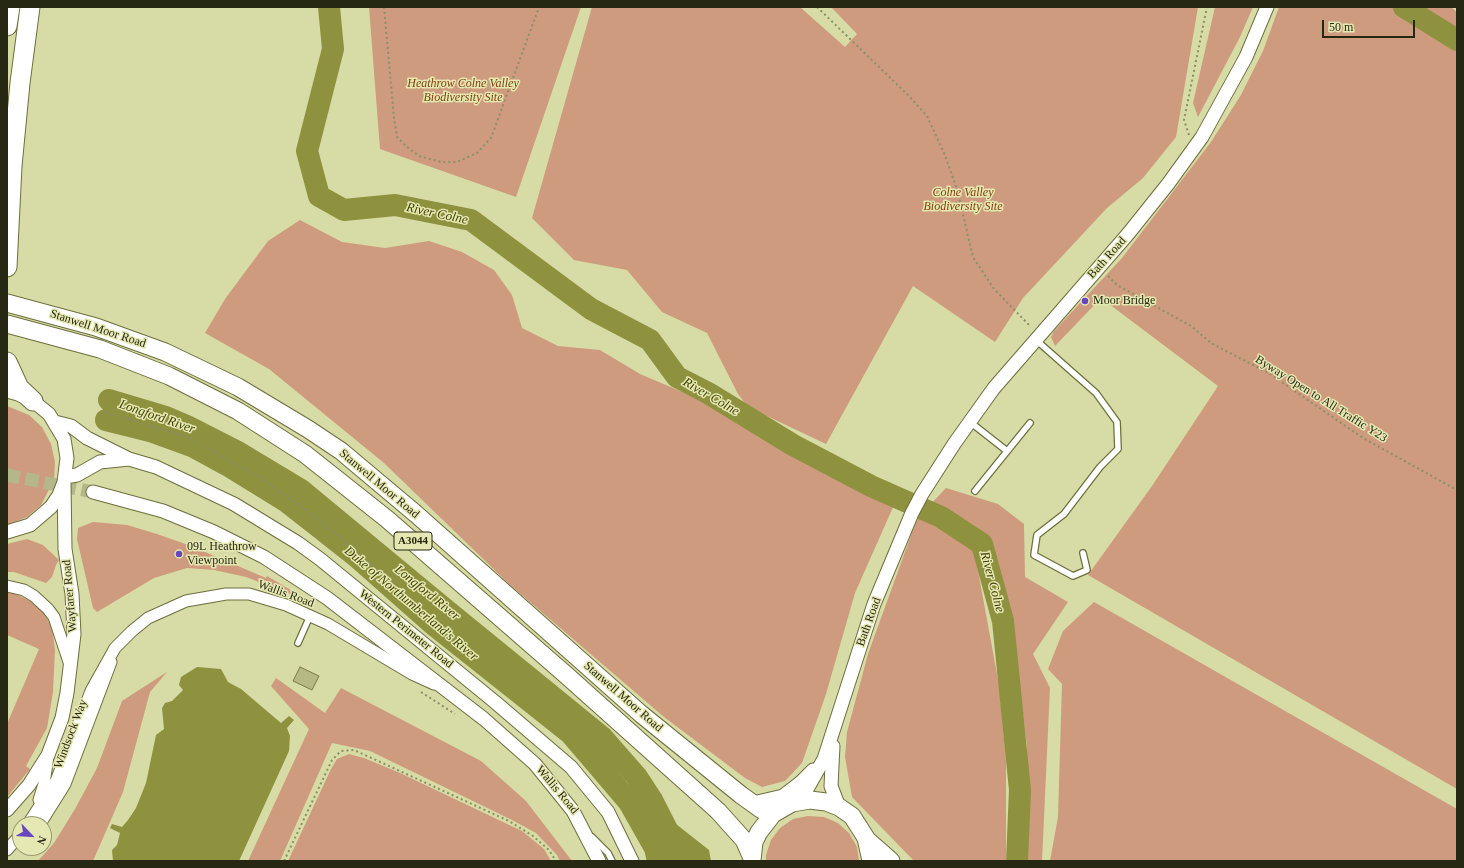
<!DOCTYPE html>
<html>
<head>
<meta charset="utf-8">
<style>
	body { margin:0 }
	#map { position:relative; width:1464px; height:868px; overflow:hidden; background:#d7dba5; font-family:"Times New Roman",serif }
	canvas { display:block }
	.frame { position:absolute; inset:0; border:8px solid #272813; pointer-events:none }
	.north { position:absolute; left:12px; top:816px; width:40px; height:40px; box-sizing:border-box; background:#e5e8b2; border:1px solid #999b72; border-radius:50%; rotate:115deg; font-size:11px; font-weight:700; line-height:16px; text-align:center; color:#272813 }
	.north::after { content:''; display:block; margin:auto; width:14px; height:18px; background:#6746bf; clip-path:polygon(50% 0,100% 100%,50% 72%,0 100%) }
	.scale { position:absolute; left:1322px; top:20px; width:93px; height:18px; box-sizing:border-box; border:2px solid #272813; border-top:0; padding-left:5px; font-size:12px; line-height:14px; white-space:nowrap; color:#272813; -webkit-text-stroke:3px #e5e8b2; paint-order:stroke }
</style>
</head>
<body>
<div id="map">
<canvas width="1464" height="868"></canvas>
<div class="frame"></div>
<div class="north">N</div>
<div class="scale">50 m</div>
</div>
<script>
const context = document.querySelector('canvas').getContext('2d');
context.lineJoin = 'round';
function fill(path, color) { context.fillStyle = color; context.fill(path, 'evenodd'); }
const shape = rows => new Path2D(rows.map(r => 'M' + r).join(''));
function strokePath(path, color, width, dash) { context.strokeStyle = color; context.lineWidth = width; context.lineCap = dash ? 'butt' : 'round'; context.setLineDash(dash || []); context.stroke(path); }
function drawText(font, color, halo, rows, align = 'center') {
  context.font = font + ' "Times New Roman",serif'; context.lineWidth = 3; context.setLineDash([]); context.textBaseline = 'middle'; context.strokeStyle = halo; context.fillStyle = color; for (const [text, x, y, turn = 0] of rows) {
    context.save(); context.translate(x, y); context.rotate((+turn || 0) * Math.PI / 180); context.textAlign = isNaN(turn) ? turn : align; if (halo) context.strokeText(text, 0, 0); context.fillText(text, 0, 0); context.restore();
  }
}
fill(shape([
	[369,7,581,7,516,197,380,149],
	[592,7,800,7,845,47,857,34,831,7,1198,7,1176,137,1143,178,1107,208,1023,298,995,342,913,286,826,444,748,407,738,394,707,333,662,312,627,270,574,260,532,218],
	[1215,7,1253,7,1240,37,1198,117,1193,103],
	[1279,7,1451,7,1457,12,1457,789,1088,575,1152,486,1218,386,1101,298,1055,346,1051,337,1054,331,1122,258,1211,142,1241,95,1263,51],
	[300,220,342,242,385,248,429,241,462,252,494,270,512,295,522,328,558,346,600,350,640,374,713,405,713,410,716,406,788,453,894,505,855,593,826,694,802,763,785,781,762,787,745,778,664,717,509,584,384,463,269,369,205,333,225,299,268,241],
	[7,406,29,415,42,427,51,444,55,462,54,480,41,505,27,517,7,525],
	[946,488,998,504,1024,524,1025,577,1068,602,1033,654,1050,688,1042,861,1027,861,1027,746,1016,656,998,568,989,537,929,506],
	[918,516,974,549,999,685,1006,761,1006,861,914,861,852,797,845,757,847,732,868,654],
	[93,522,127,525,157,534,191,546,266,578,267,576,294,592,293,595,246,577,214,570,187,568,154,578,97,612,93,608,77,539,78,528],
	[27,539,43,545,59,560,56,565,52,577,46,583,14,572,7,572,7,544],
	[7,592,13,593,31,601,42,611,52,627,55,650,53,692,47,728,26,766,30,769,7,797,7,724,39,649,7,635],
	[1094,602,1457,809,1457,861,1050,861,1058,817,1062,684,1048,669,1063,631],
	[167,672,150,692,123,792,93,861,38,861,54,843,75,809,97,768,122,701],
	[276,678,325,713,341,688,481,761,526,801,572,861,560,861,557,855,536,833,512,820,370,751,332,743,280,861,248,861,309,729,271,686],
	[349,754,364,758,400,773,522,831,544,849,551,861,288,861,331,769,337,759],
	[808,816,824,817,838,823,849,833,857,847,859,861,766,861,766,855,771,840,780,828,793,819]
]), '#ce9b7e');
fill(shape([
	[197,667,221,669,228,682,241,689,281,723,289,716,294,720,287,728,290,736,289,751,239,861,113,861,112,850,117,845,120,833,110,828,112,824,122,827,128,820,136,808,146,783,156,735,164,729,162,708,165,703,172,701,183,690,179,685,181,677],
	[662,813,709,850,711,861,667,861,652,820]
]), '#8e913e');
strokePath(shape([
	[329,7,333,49,307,151,319,196,344,210,395,205,471,220,591,309,650,340,677,377,708,393,793,445,871,486,941,517,982,544,1003,621,1020,790,1017,861],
	[1404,7,1457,40],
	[109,400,166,417,187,426,236,451,301,490,446,610,602,737,637,777,652,800,683,861],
	[106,420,150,431,194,447,227,465,287,502,319,527,358,558,435,626,571,734,629,802,655,848,658,861]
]), '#8e913e', 22);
const building = shape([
	[300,667,319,676,312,690,293,681,300,667]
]);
fill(building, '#b6b984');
strokePath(building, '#787b48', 1);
strokePath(shape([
	[7,475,93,492]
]), '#b4b788', 13, [13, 6]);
const service = shape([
	[1036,340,1096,393,1117,422,1118,449,1100,467,1064,514,1037,535,1034,555,1073,576,1087,570,1083,553],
	[970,422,1007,451],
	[975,491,1030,423],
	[298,643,310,616],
	[592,837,608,853,612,861]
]);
const minor = shape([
	[7,586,24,590,34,596,48,609,54,617,70,665],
	[39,800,44,784,48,756],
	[28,824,56,781,91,691,115,648,132,631,148,618,186,601,226,594,249,594,286,605,328,624,412,674,434,684],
	[40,824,65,784,111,662],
	[7,850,20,835]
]);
const tertiary = shape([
	[7,391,18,394,33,401,49,414,64,439,67,458,64,482,59,495,51,507,30,525,7,532],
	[55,422,71,426,87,438,129,459,156,467,234,504,298,543,320,559,495,702,571,767,608,812,632,861],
	[65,477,77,475,100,462,129,459],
	[93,492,163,511,214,532,264,557,327,598,484,719,535,764,573,811,599,861],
	[833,746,831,786,839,807],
	[753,803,783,796,800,783,813,770],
	[792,803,807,789,824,759,874,604,912,513,922,494,954,444,994,388,1128,234,1168,184,1202,137,1246,57,1267,7],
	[7,810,29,785,48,755,62,718,67,693,74,634,72,594,65,549,64,482]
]);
const primary = shape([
	[7,303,96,327,165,352,238,387,308,429,341,451,416,514,641,714,741,795,762,810,773,814],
	[7,324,100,349,169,376,238,411,305,454,387,519,565,674,718,811,744,840,752,858],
	[866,839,891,861],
	[752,860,754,842,759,832,773,814,792,803,810,800,826,802,839,807,852,816,866,838,871,861]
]);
const motorway = shape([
	[7,26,10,7],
	[7,267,12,166,20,83,30,7],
	[7,362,19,388,33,401]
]);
strokePath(service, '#6d6f3d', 8);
strokePath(minor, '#6d6f3d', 13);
strokePath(tertiary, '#6d6f3d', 15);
strokePath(primary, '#6d6f3d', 19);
strokePath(motorway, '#6d6f3d', 21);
strokePath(shape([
	[384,7,394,118,397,137,407,147,419,156,441,162,457,162,477,153,491,138,539,7],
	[817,7,909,96,927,116,944,153,957,189,973,257,994,289,1031,327],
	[1189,135,1184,120,1207,7],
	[1108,276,1117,285,1191,326,1211,343,1270,374,1363,438,1457,490],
	[104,412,185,436,262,479,318,519,396,584],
	[421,692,455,714],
	[284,861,332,760,341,751,354,750,509,821,533,836,549,850,556,861]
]), '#8b8e66', 2, [2, 3]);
strokePath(service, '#fff', 5.5);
strokePath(minor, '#fff', 11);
strokePath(tertiary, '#fff', 13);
strokePath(primary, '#fff', 17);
strokePath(motorway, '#fff', 19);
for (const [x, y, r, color] of [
	[1085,301,4,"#6746bf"],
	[179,554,4,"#6746bf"]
]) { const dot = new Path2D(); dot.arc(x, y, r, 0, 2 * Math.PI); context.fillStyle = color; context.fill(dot); strokePath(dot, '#e5e8b2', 1.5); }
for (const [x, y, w] of [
	[413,541,38]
]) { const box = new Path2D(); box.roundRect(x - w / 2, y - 9, w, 18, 3); context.fillStyle = '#e5e8b2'; context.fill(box); strokePath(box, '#272813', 1); }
drawText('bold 11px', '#272813', null, [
	["A3044",413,541]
]);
drawText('italic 12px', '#813d0a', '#e5e8b2', [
	["Heathrow Colne Valley",463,84],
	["Biodiversity Site",463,98],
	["Colne Valley",963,193],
	["Biodiversity Site",963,207]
]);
drawText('12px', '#272813', '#e5e8b2', [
	["Bath Road",1107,258,-48],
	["Stanwell Moor Road",98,329,18],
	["Byway Open to All Traffic Y23",1321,399,32],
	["Stanwell Moor Road",379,484,40],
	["Wallis Road",286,594,20],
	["Wayfarer Road",70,596,-95],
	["Bath Road",869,622,-70],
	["Western Perimeter Road",406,629,39],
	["Stanwell Moor Road",623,697,41],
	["Windsock Way",71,734,-69],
	["Wallis Road",557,790,50]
]);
drawText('12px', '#272813', '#e5e8b2', [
	["Moor Bridge",1093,301],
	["09L Heathrow",187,547],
	["Viewpoint",187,561]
], 'left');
drawText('italic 13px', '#404200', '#e5e8b2', [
	["River Colne",437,214,12],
	["River Colne",711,397,30],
	["Longford River",157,417,19],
	["River Colne",992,582,75],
	["Longford River",427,593,39],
	["Duke of Northumberland's River",411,604,40]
]);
</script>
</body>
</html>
